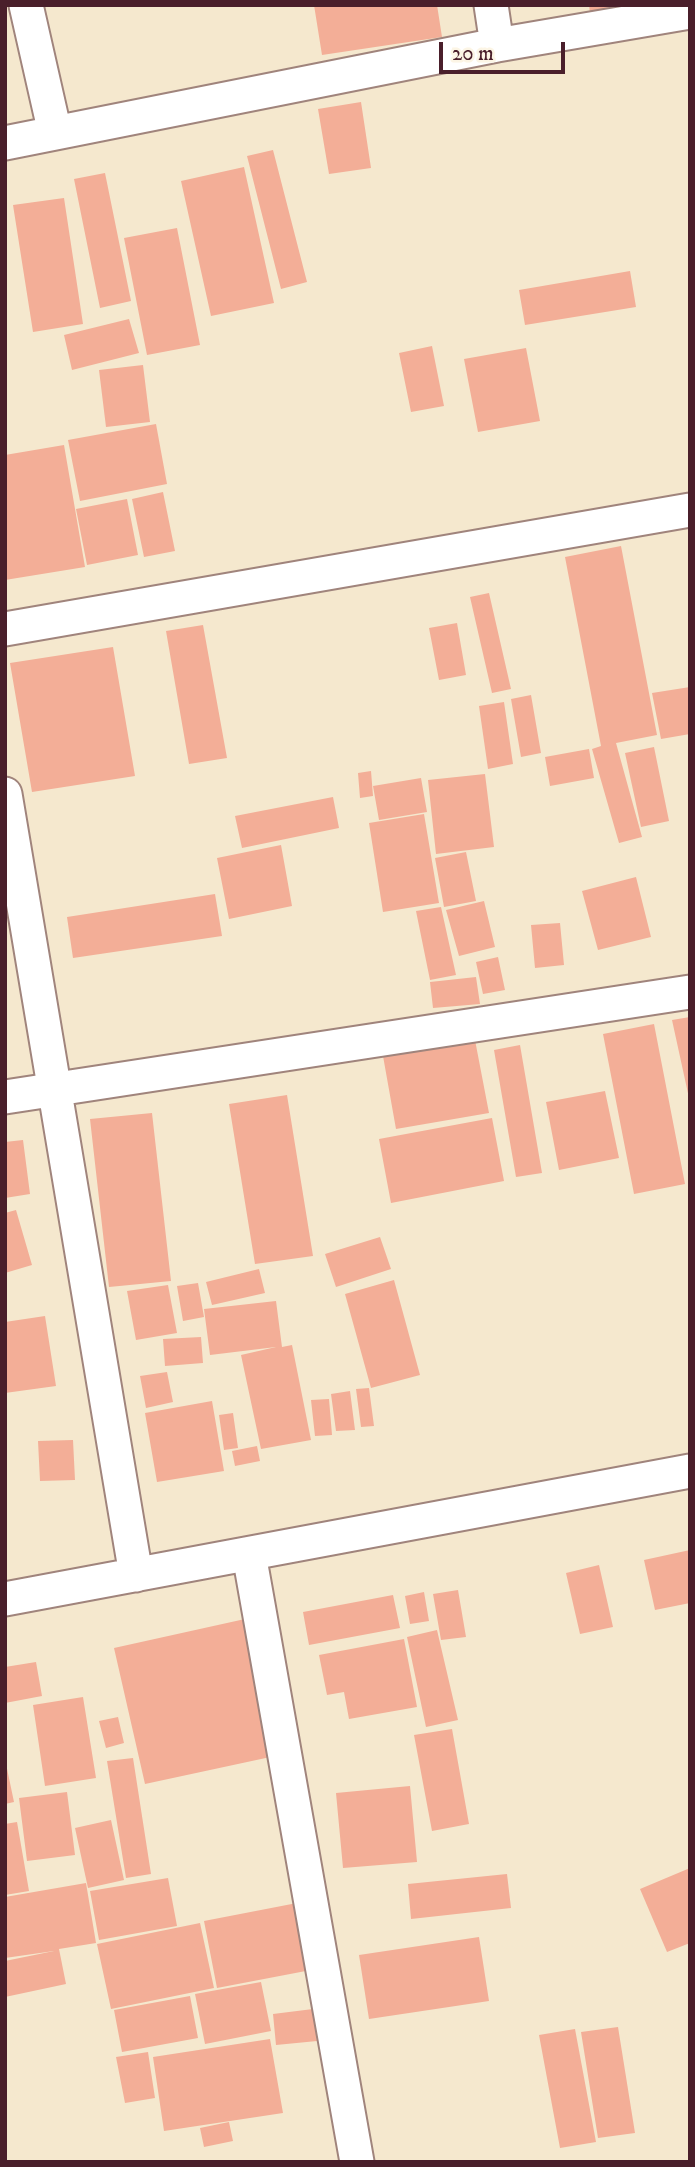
<!DOCTYPE html>
<html>
<head>
<meta charset="utf-8">
<style>
	body { margin:0 }
	#map { position:relative; width:695px; height:2167px; overflow:hidden; background:#f5e8ce; font-family:"IM FELL DW Pica",serif }
	canvas { display:block }
	.frame { position:absolute; inset:0; border:7px solid #4a1f2b; pointer-events:none }
	.scale { position:absolute; left:439px; top:42px; width:126px; height:32px; box-sizing:border-box; border:4px solid #4a1f2b; border-top:0; padding-left:9px; font-size:21px; line-height:24px; white-space:nowrap; color:#4a1f2b; -webkit-text-stroke:5px #fcf5e5; paint-order:stroke }
</style>
</head>
<body>
<div id="map">
<canvas width="695" height="2167"></canvas>
<div class="frame"></div>
<div class="scale">20 m</div>
</div>
<script>
const context = document.querySelector('canvas').getContext('2d');
context.lineJoin = 'round';
function fill(path, color) { context.fillStyle = color; context.fill(path, 'evenodd'); }
const shape = rows => new Path2D(rows.map(r => 'M' + r).join(''));
function strokePath(path, color, width, dash) { context.strokeStyle = color; context.lineWidth = width; context.lineCap = dash ? 'butt' : 'round'; context.setLineDash(dash || []); context.stroke(path); }
fill(shape([
	[314,5,437,5,442,37,322,55],
	[589,5,617,5,617,8,590,13],
	[361,102,371,168,329,174,318,109],
	[273,150,307,282,281,289,247,156],
	[244,167,274,303,211,316,181,181],
	[105,173,131,301,100,308,74,179],
	[64,198,83,324,33,332,13,205],
	[177,228,200,345,147,355,124,238],
	[630,271,636,307,525,325,519,290],
	[129,319,139,353,72,370,64,335],
	[432,346,444,406,411,412,399,353],
	[526,348,540,421,478,432,464,359],
	[143,365,150,422,106,427,99,370],
	[156,424,167,484,80,501,68,440],
	[64,445,85,567,5,580,5,455],
	[163,492,175,551,144,557,132,499],
	[127,499,138,555,87,565,76,509],
	[621,546,657,735,616,743,642,837,619,843,592,749,601,746,565,557],
	[489,593,511,689,492,693,470,597],
	[457,623,466,675,439,680,429,628],
	[203,625,227,758,189,764,166,631],
	[113,647,135,776,32,792,10,663],
	[690,687,690,734,661,739,652,693],
	[531,695,541,753,521,757,511,699],
	[504,702,513,764,488,769,479,706],
	[654,747,669,821,641,827,625,753],
	[589,749,594,778,550,786,545,757],
	[371,771,373,796,360,798,358,773],
	[485,774,494,847,436,854,428,780],
	[421,778,427,812,379,820,373,786],
	[333,797,339,828,242,848,235,816],
	[424,814,439,903,383,912,369,823],
	[281,845,292,906,229,919,217,858],
	[466,852,476,901,444,907,435,858],
	[636,877,651,937,598,950,582,891],
	[215,894,222,936,73,958,67,917],
	[484,901,495,947,459,956,446,910],
	[441,907,456,975,430,980,416,911],
	[560,923,564,965,535,968,531,925],
	[498,957,505,990,483,994,476,962],
	[476,977,480,1004,433,1008,430,982],
	[690,1017,690,1098,689,1098,672,1020],
	[654,1024,685,1184,634,1194,603,1034],
	[475,1040,489,1113,396,1129,383,1056],
	[520,1045,542,1173,516,1177,494,1050],
	[605,1091,619,1158,559,1170,546,1102],
	[287,1095,313,1256,255,1264,229,1104],
	[152,1113,171,1281,109,1287,90,1119],
	[492,1118,504,1181,391,1203,379,1139],
	[23,1140,30,1194,5,1198,5,1142],
	[16,1210,32,1265,5,1273,5,1213],
	[380,1237,391,1269,336,1287,325,1254],
	[259,1269,265,1293,212,1305,206,1282],
	[394,1280,420,1375,371,1388,345,1294],
	[198,1283,204,1317,183,1321,177,1286],
	[168,1285,177,1333,136,1340,127,1291],
	[276,1301,282,1347,292,1345,311,1440,261,1449,241,1355,276,1347,210,1355,204,1309],
	[45,1316,56,1386,5,1393,5,1322],
	[201,1337,203,1363,165,1366,163,1339],
	[167,1372,173,1402,146,1408,140,1376],
	[369,1388,374,1426,361,1427,356,1389],
	[350,1391,355,1430,336,1431,331,1394],
	[329,1399,332,1435,315,1436,311,1400],
	[212,1401,224,1471,157,1482,145,1413],
	[233,1413,238,1448,224,1450,219,1415],
	[73,1440,75,1480,40,1481,38,1441],
	[257,1446,260,1461,235,1466,232,1451],
	[690,1550,690,1603,655,1610,644,1560],
	[599,1565,613,1627,580,1634,566,1573],
	[458,1590,466,1637,441,1640,433,1594],
	[424,1592,429,1621,410,1624,405,1596],
	[393,1595,400,1628,309,1645,303,1612],
	[245,1619,275,1756,145,1784,114,1648],
	[437,1630,458,1720,426,1727,407,1637],
	[404,1639,417,1707,349,1719,344,1692,327,1695,319,1655],
	[36,1662,42,1696,5,1703,5,1667],
	[83,1697,96,1778,45,1786,33,1705],
	[118,1717,124,1743,106,1748,99,1721],
	[452,1729,469,1824,432,1831,414,1735],
	[133,1758,151,1874,126,1878,107,1761],
	[5,1759,14,1802,5,1804],
	[410,1786,417,1862,343,1868,336,1793],
	[67,1792,75,1855,27,1861,19,1798],
	[111,1820,124,1880,88,1888,75,1828],
	[17,1822,29,1891,5,1895,5,1824],
	[690,1868,690,1943,667,1952,640,1889],
	[507,1874,511,1908,411,1919,408,1884],
	[168,1878,177,1926,99,1940,90,1891],
	[86,1883,96,1943,59,1949,66,1984,5,1997,5,1961,54,1951,5,1958,5,1897],
	[297,1903,311,1970,217,1988,204,1921],
	[200,1923,214,1988,111,2009,97,1944],
	[479,1937,489,2001,369,2019,359,1955],
	[261,1982,271,2031,205,2044,195,1994],
	[190,1996,198,2038,122,2052,114,2010],
	[313,2009,317,2041,276,2045,273,2014],
	[618,2027,635,2133,598,2138,581,2032],
	[575,2029,596,2142,560,2148,539,2035],
	[270,2039,283,2113,164,2131,153,2057],
	[148,2052,155,2098,125,2103,116,2057],
	[229,2122,233,2141,204,2147,200,2128]
]), '#f3ae97');
const street = shape([
	[26,5,55,133],
	[491,5,497,45],
	[5,143,497,45,690,12],
	[5,629,690,510],
	[5,794,136,1575],
	[5,1097,690,992],
	[249,1554,357,2162],
	[5,1599,690,1471]
]);
strokePath(street, '#a0847c', 37);
strokePath(street, '#fff', 33);
</script>
</body>
</html>
